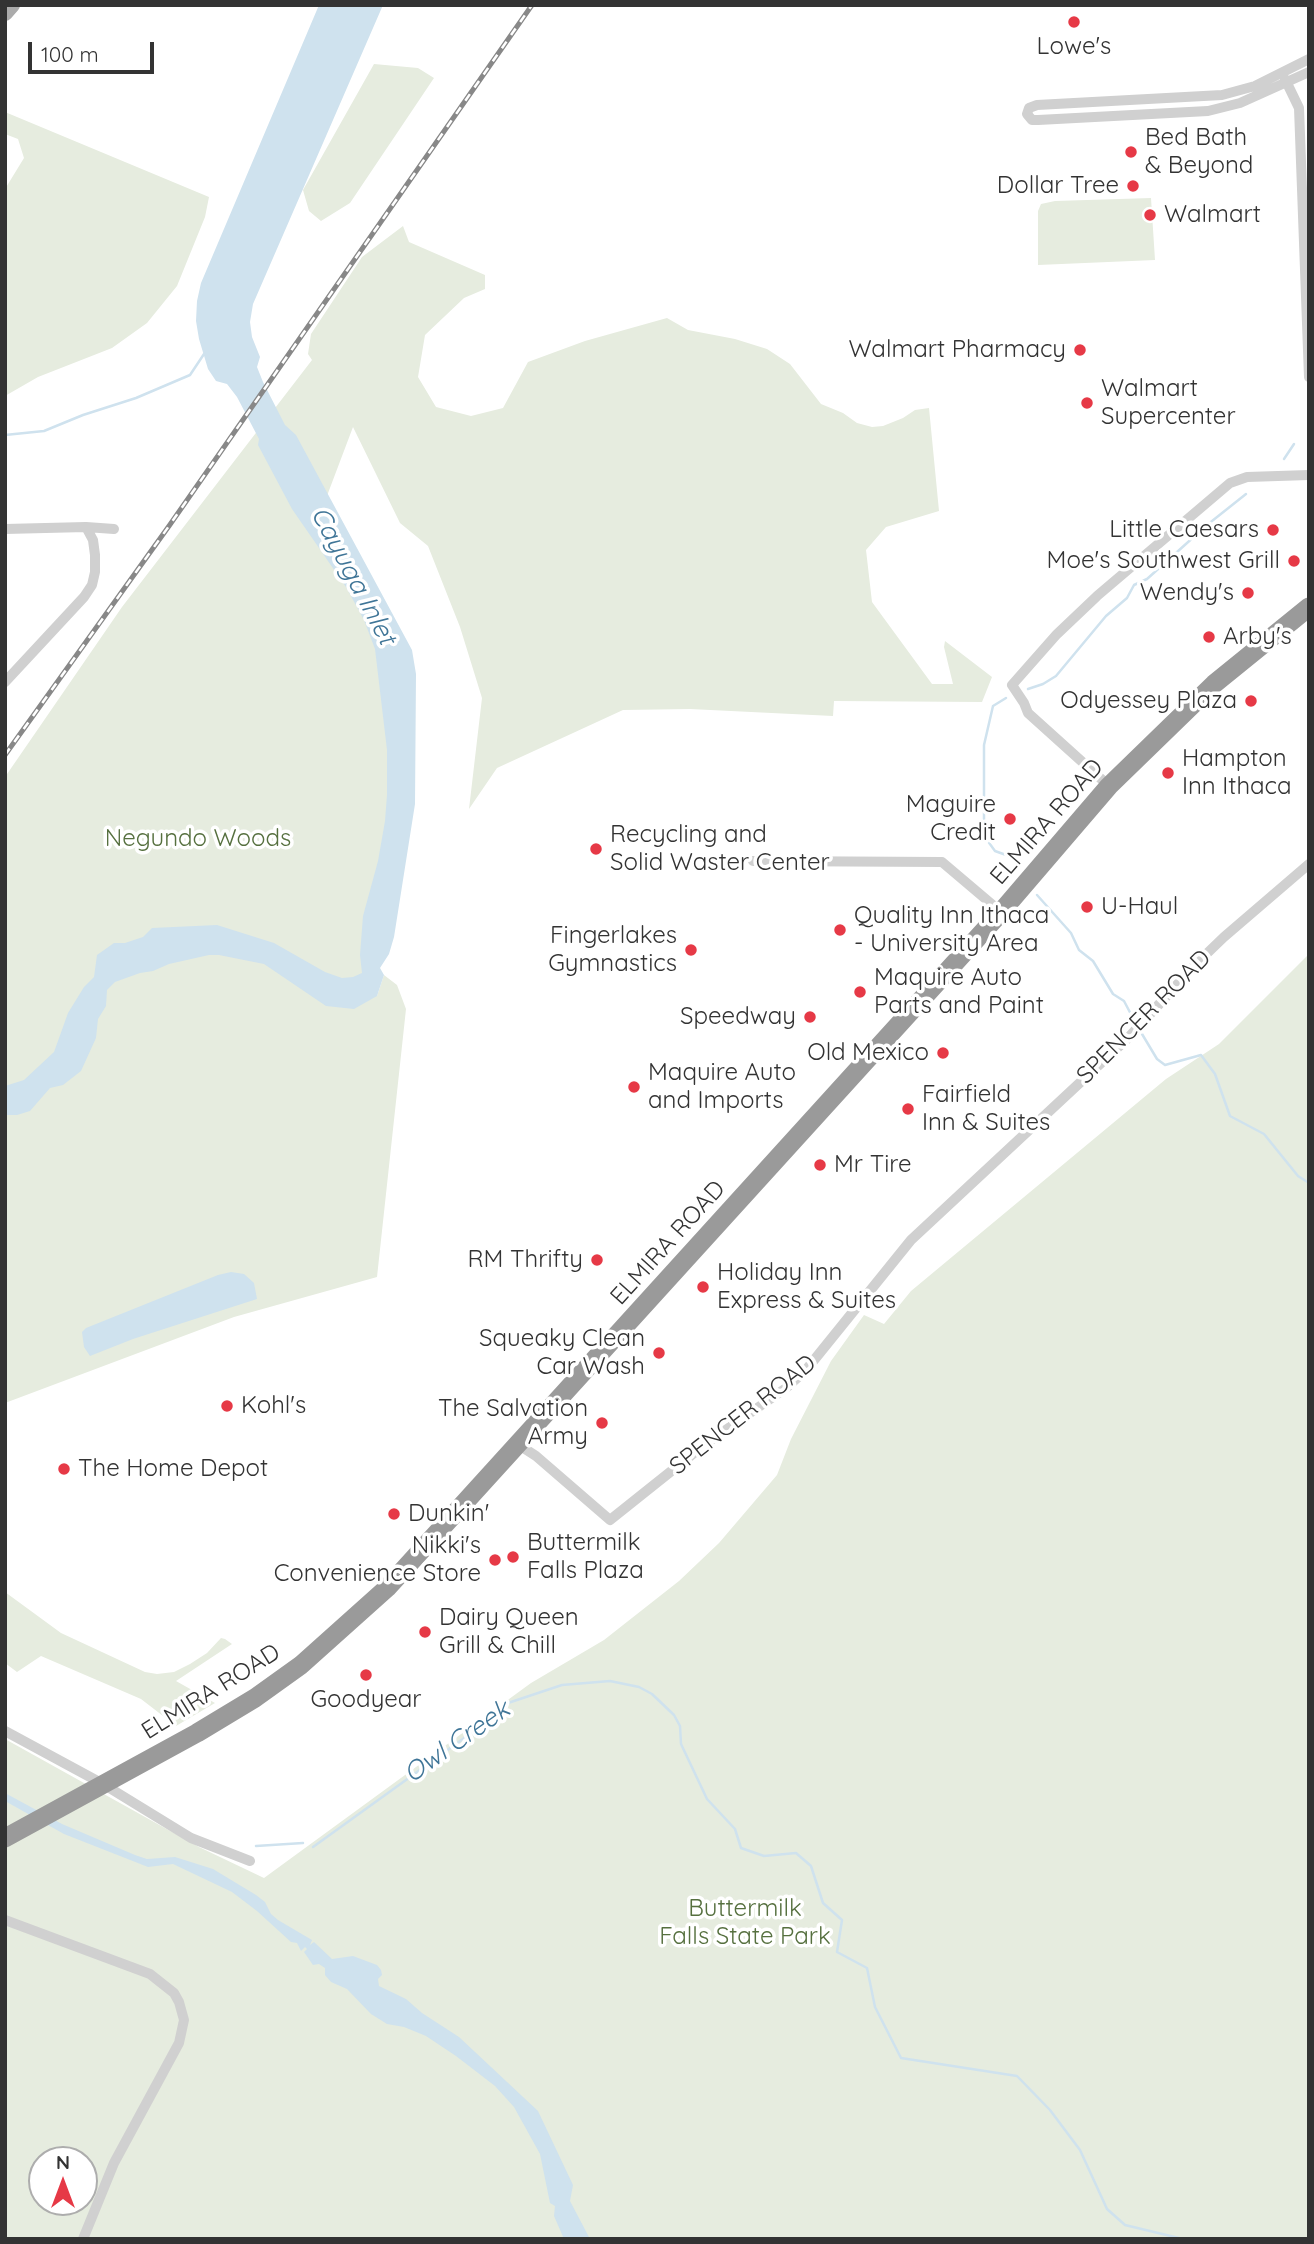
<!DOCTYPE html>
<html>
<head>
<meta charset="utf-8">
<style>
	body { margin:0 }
	#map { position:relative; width:1314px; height:2244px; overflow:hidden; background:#fff; font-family:Quicksand,sans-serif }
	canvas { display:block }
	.frame { position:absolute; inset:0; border:7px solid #333; pointer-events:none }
	.north { position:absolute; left:28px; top:2146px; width:70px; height:70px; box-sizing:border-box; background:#fff; border:2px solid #adadad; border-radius:50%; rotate:0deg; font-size:19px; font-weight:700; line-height:28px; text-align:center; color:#333 }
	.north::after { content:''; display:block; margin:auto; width:24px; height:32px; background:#e63946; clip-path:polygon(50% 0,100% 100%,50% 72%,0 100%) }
	.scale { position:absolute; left:28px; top:42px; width:126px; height:32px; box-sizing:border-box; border:4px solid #333; border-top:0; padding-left:9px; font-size:21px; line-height:24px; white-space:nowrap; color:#333; -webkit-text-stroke:5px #fff; paint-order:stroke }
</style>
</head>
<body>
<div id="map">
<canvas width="1314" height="2244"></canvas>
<div class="frame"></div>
<div class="north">N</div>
<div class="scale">100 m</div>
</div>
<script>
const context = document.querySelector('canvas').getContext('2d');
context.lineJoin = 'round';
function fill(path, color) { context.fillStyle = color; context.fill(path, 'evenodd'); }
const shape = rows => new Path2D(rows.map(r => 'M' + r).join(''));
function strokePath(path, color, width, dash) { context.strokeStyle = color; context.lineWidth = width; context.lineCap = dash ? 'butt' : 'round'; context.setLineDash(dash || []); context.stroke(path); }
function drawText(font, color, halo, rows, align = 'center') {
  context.font = font + ' Quicksand,sans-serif'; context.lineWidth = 7; context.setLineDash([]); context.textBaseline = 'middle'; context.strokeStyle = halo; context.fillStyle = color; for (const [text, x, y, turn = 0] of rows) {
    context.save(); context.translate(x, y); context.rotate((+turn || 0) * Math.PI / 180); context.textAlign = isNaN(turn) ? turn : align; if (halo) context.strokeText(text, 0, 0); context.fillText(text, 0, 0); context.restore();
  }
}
fill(shape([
	[374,64,418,68,434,78,350,203,321,221,309,211,303,190],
	[5,112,209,197,205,217,177,286,147,323,112,348,38,377,5,396,5,189,24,158,18,139,5,134],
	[1151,198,1155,260,1038,265,1038,211,1041,204,1055,201],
	[403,226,409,242,485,275,485,289,464,298,425,335,418,377,436,407,471,416,503,408,528,362,585,341,667,318,688,330,735,339,767,349,790,364,821,404,843,413,857,423,872,427,883,426,903,418,915,410,929,408,939,511,886,527,866,550,872,602,932,684,953,684,944,647,945,641,992,677,982,702,834,701,833,716,690,709,623,710,497,768,469,809,482,698,460,627,428,546,400,523,353,427,319,517,394,647,388,881,377,996,384,975,397,985,406,1009,377,1277,234,1317,5,1403,5,777,122,607,312,360,308,354,311,334,362,257],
	[1309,954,1309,2239,5,2239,5,1739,199,1847,264,1878,531,1683,604,1640,679,1581,719,1543,777,1475,791,1439,831,1361,864,1315,884,1324,911,1291,1166,1079,1219,1044],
	[42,2160,84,2160,84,2202,42,2202],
	[5,1592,61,1633,145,1672,157,1674,174,1672,190,1664,207,1653,221,1638,225,1639,232,1644,176,1681,215,1703,176,1726,141,1699,41,1656,17,1672,5,1663]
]), '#e6ecdf');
fill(shape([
	[319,5,383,5,253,304,250,322,252,337,260,357,257,367,263,382,285,425,296,435,412,650,416,674,415,804,394,937,389,954,380,968,384,975,377,996,354,1009,326,1006,264,964,219,955,209,955,169,964,153,971,140,973,115,982,107,990,106,1006,98,1019,96,1038,81,1071,63,1085,50,1088,30,1111,17,1115,5,1115,5,1086,24,1080,54,1052,68,1013,84,987,94,977,97,955,114,943,125,943,143,937,152,928,217,925,274,943,325,972,342,978,353,977,362,973,360,955,363,916,378,861,385,821,387,795,387,750,375,649,364,620,346,587,292,509,258,445,259,439,237,397,227,384,216,381,208,369,199,339,196,321,197,301,201,283],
	[231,1272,244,1274,254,1283,257,1299,133,1339,90,1356,84,1347,82,1332,86,1328,218,1275],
	[5,1793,62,1824,135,1855,147,1859,175,1857,213,1869,256,1895,265,1902,271,1914,278,1920,312,1940,310,1945,314,1942,332,1959,353,1956,377,1965,381,1970,382,1975,378,1979,379,1986,406,1999,422,2013,459,2037,538,2111,573,2185,570,2201,590,2239,564,2239,554,2216,555,2206,550,2203,540,2154,514,2107,495,2086,456,2056,426,2036,404,2027,387,2024,371,2014,347,1989,331,1982,325,1975,325,1968,319,1964,313,1965,304,1952,307,1949,305,1947,301,1951,297,1943,291,1942,257,1911,232,1892,173,1864,148,1867,64,1834,5,1801]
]), '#cfe2ee');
strokePath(shape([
	[5,435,44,431,83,415,136,398,190,375,204,354],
	[1284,459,1294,444],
	[1028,689,1043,684,1056,676,1106,616,1127,598,1134,585,1147,579,1207,525,1246,494],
	[1006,698,993,706,984,745,984,832,987,840,995,851,1017,859],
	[1037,895,1071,933,1079,950,1093,961,1113,994,1124,1001,1134,1020],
	[1142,1034,1157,1059,1165,1065,1201,1055,1215,1074,1230,1116,1264,1134,1298,1176,1309,1183],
	[256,1846,303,1843],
	[313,1847,467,1736,505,1704,562,1685,610,1681,639,1687,652,1694,674,1715,680,1726,681,1744,707,1799,735,1829,741,1848,764,1856,796,1853,811,1866,823,1903,842,1920,837,1952,867,1968,875,2007,901,2058,1017,2076,1050,2110,1080,2150,1107,2209,1125,2225,1183,2239]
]), '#cfe2ee', 2.5);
strokePath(shape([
	[1309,59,1255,86,1222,95,1037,105,1029,108,1027,114,1032,120,1038,120,1208,111,1240,103,1309,72],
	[1285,79,1299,108,1309,377],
	[5,529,86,527,114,529],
	[5,682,84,597,92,585,95,572,95,555,93,540,86,527],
	[1109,786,1028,713,1024,703,1012,685,1057,634,1097,596,1230,483,1247,477,1309,475],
	[753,861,942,862,1001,912],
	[519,1445,536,1456,610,1520,704,1445,786,1388,806,1370,911,1240,1129,1037,1197,963,1224,937,1309,864],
	[5,1731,103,1784,191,1838,250,1861],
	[5,1920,150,1974,174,1993,179,2002,184,2020,179,2043,114,2163,83,2239]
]), '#d0d0d0', 10);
strokePath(shape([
	[5,13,12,5]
]), '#ababab', 16);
strokePath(shape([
	[5,1838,197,1733,255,1698,301,1665,387,1588,1001,912,1109,786,1214,684,1309,607]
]), '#9a9a9a', 19);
const rail = shape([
	[5,755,169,526,532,5]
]);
strokePath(rail, '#888', 5);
strokePath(rail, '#fff', 2.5, [8]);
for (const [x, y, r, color] of [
	[1074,22,7,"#e63946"],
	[1131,152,7,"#e63946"],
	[1133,186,7,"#e63946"],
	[1150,215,7,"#e63946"],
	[1080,350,7,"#e63946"],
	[1087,403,7,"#e63946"],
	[1273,530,7,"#e63946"],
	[1294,561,7,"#e63946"],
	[1248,593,7,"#e63946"],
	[1209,637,7,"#e63946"],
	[1251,701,7,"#e63946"],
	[1168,773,7,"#e63946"],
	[1010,819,7,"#e63946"],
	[596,849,7,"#e63946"],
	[1087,907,7,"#e63946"],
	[840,930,7,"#e63946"],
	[691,950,7,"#e63946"],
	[860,992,7,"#e63946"],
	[810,1017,7,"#e63946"],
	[943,1053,7,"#e63946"],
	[634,1087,7,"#e63946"],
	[908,1109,7,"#e63946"],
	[820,1165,7,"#e63946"],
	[597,1260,7,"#e63946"],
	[703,1287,7,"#e63946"],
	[659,1353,7,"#e63946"],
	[227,1406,7,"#e63946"],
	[602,1423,7,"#e63946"],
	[64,1469,7,"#e63946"],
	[394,1514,7,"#e63946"],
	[513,1557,7,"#e63946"],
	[495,1560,7,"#e63946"],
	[425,1632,7,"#e63946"],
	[366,1675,7,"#e63946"]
]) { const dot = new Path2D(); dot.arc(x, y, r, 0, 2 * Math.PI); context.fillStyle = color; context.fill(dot); strokePath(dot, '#fff', 2.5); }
drawText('24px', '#333', '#fff', [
	["Lowe's",1074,47,"center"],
	["Bed Bath",1145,138],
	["& Beyond",1145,166],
	["Dollar Tree",1119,186,"right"],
	["Walmart",1164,215],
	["Walmart Pharmacy",1066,350,"right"],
	["Walmart",1101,389],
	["Supercenter",1101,417],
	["Little Caesars",1259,530,"right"],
	["Moe's Southwest Grill",1280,561,"right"],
	["Wendy's",1234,593,"right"],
	["Arby's",1223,637],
	["Odyessey Plaza",1237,701,"right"],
	["Hampton",1182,759],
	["Inn Ithaca",1182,787],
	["Maguire",996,805,"right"],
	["Credit",996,833,"right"],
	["Recycling and",610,835],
	["Solid Waster Center",610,863],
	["U-Haul",1101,907],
	["Quality Inn Ithaca",854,916],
	["- University Area",854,944],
	["Fingerlakes",677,936,"right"],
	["Gymnastics",677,964,"right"],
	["Maquire Auto",874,978],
	["Parts and Paint",874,1006],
	["Speedway",796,1017,"right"],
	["Old Mexico",929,1053,"right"],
	["Maquire Auto",648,1073],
	["and Imports",648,1101],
	["Fairfield",922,1095],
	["Inn & Suites",922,1123],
	["Mr Tire",834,1165],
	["RM Thrifty",583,1260,"right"],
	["Holiday Inn",717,1273],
	["Express & Suites",717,1301],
	["Squeaky Clean",645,1339,"right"],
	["Car Wash",645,1367,"right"],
	["Kohl's",241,1406],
	["The Salvation",588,1409,"right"],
	["Army",588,1437,"right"],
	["The Home Depot",78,1469],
	["Dunkin'",408,1514],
	["Buttermilk",527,1543],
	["Falls Plaza",527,1571],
	["Nikki's",481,1546,"right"],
	["Convenience Store",481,1574,"right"],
	["Dairy Queen",439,1618],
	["Grill & Chill",439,1646],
	["Goodyear",366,1700,"center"]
], 'left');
drawText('24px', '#333', '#fff', [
	["ELMIRA ROAD",1047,822,-49],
	["SPENCER ROAD",1144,1017,-45],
	["ELMIRA ROAD",668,1243,-48],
	["SPENCER ROAD",743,1415,-38],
	["ELMIRA ROAD",211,1692,-32]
]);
drawText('24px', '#56703f', '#fff', [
	["Negundo Woods",198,839],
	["Buttermilk",745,1909],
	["Falls State Park",745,1937]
]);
drawText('italic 26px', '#3f7597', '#fff', [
	["Cayuga Inlet",353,576,62],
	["Owl Creek",457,1742,-35]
]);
</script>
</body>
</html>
